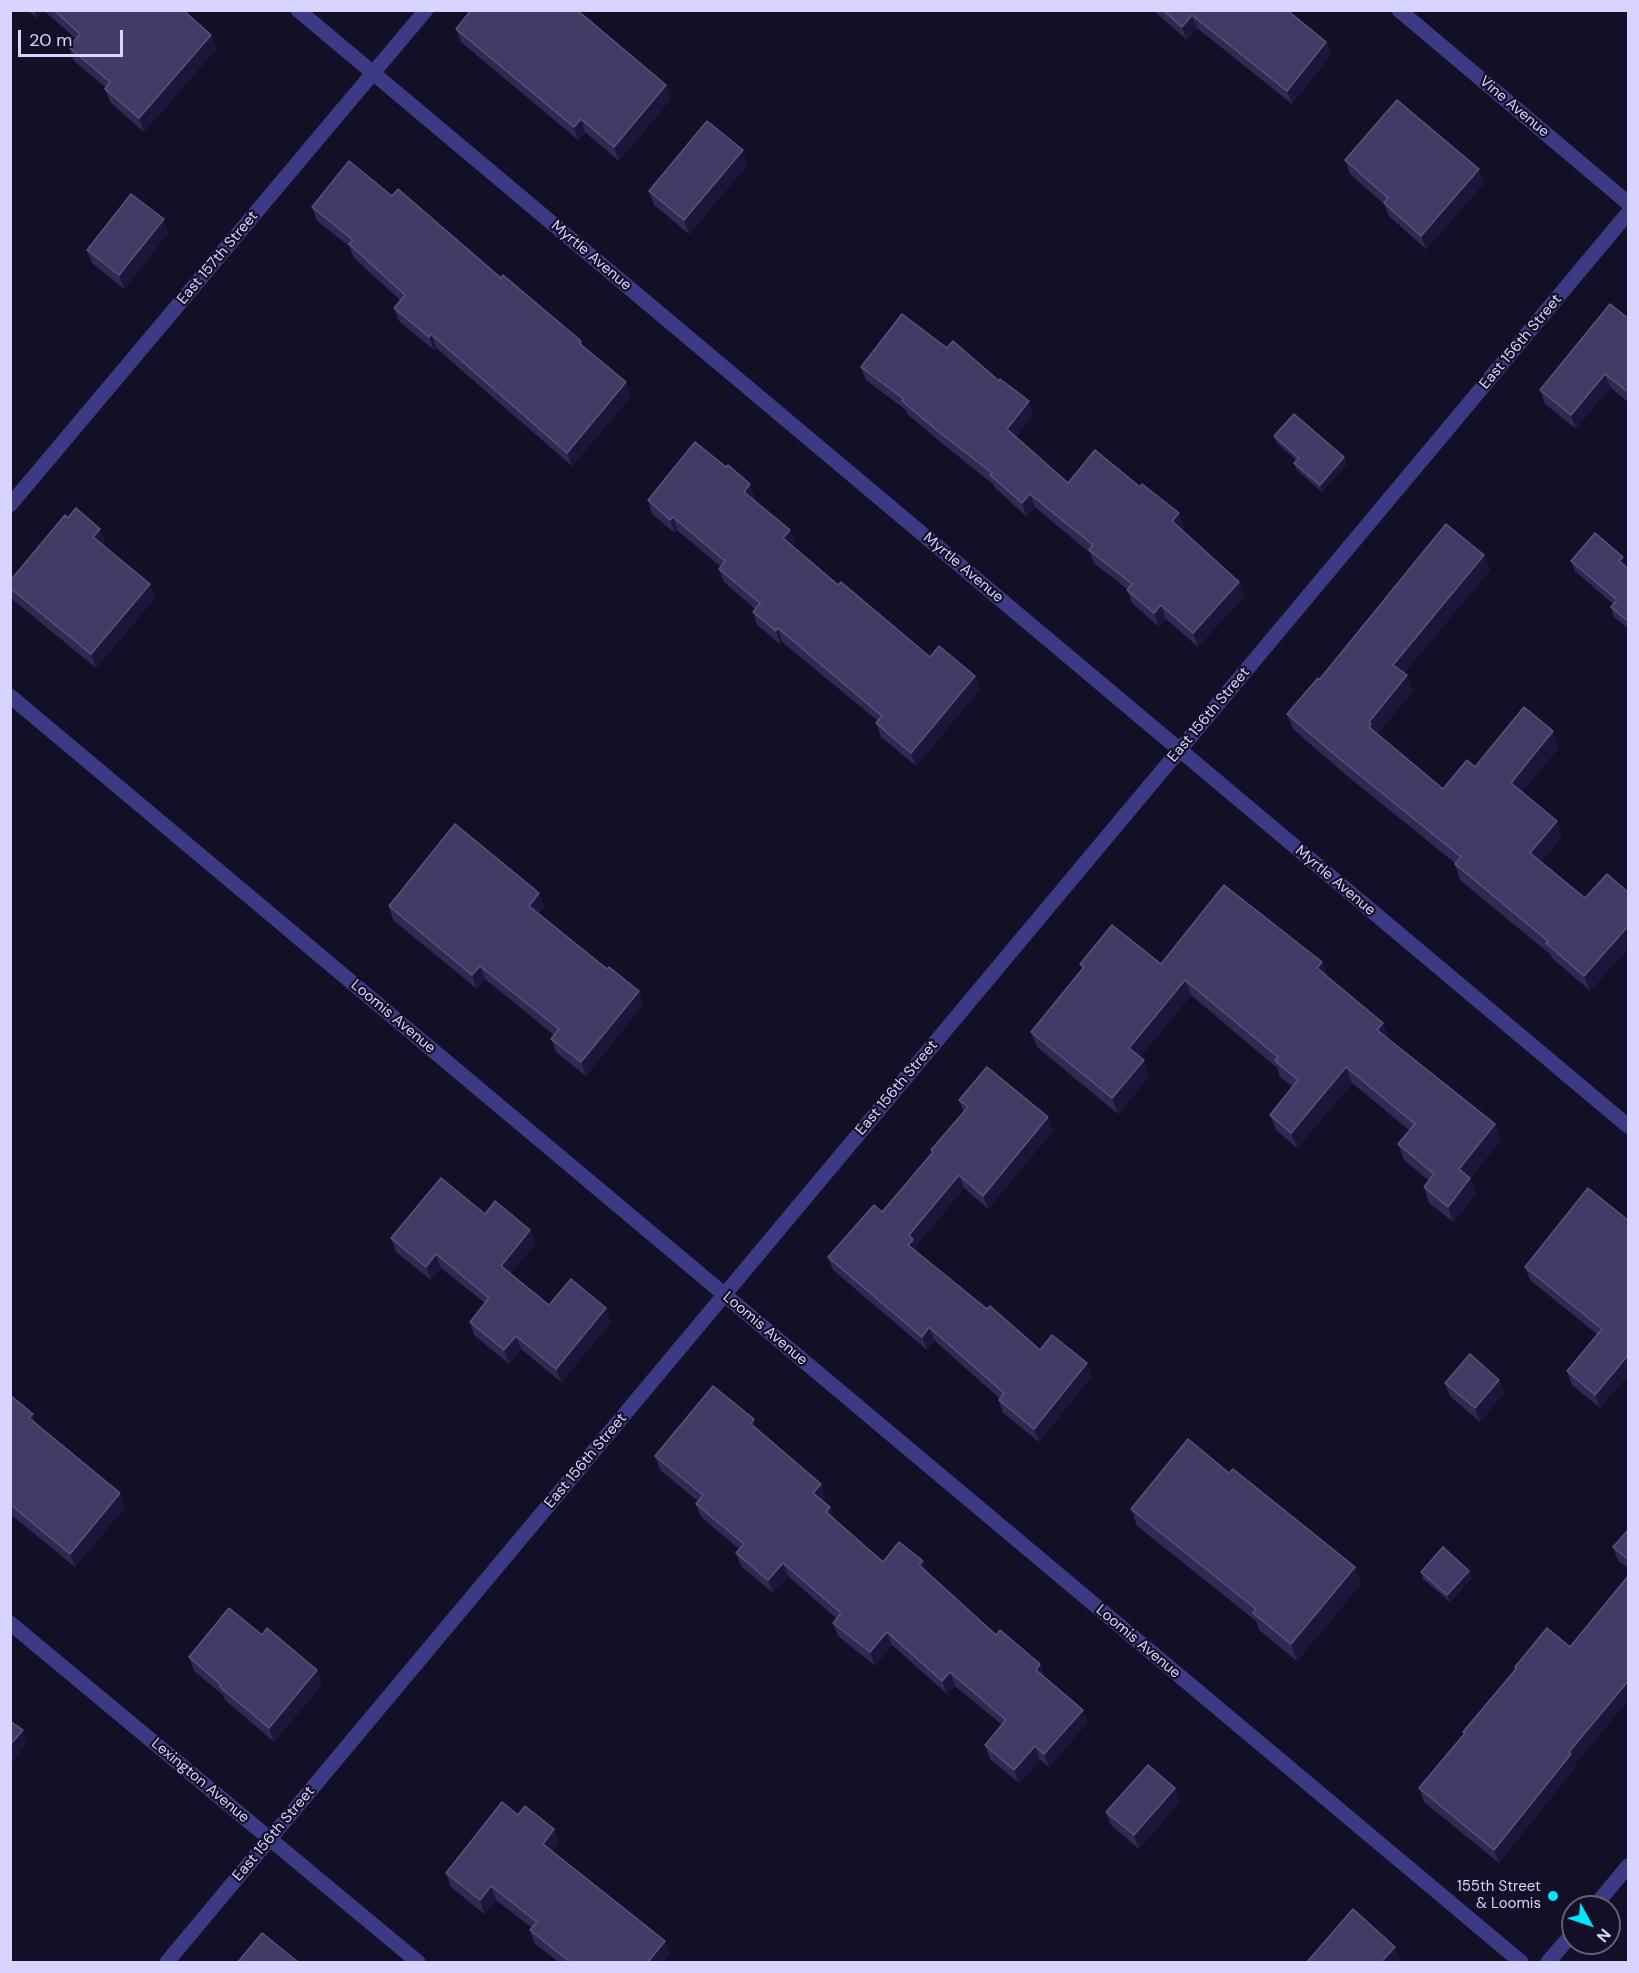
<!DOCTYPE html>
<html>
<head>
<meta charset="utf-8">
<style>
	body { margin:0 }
	#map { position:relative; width:1639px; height:1973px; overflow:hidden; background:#130f26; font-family:"DM Sans",sans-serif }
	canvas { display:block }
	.frame { position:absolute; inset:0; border:12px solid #d9d4ff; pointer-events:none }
	.north { position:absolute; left:1561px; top:1895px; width:60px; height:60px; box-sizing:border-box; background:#130f26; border:2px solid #625e7d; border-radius:50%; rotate:130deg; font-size:16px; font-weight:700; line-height:24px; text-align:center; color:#d9d4ff }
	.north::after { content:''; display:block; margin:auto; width:21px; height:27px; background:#00e5ff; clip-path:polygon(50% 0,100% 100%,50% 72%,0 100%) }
	.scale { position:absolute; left:18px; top:30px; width:105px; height:27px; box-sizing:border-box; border:3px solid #d9d4ff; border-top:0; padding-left:8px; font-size:18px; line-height:21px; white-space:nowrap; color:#d9d4ff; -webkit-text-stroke:4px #130f26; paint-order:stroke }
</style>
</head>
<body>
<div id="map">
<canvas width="1639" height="1973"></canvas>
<div class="frame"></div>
<div class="north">N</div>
<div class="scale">20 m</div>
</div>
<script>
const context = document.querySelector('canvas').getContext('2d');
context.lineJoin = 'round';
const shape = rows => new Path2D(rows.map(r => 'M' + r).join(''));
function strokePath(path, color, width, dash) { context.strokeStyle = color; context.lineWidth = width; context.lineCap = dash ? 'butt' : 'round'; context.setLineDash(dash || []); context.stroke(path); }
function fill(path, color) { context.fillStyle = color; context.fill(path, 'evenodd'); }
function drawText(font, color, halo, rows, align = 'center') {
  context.font = font + ' "DM Sans",sans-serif'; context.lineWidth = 4.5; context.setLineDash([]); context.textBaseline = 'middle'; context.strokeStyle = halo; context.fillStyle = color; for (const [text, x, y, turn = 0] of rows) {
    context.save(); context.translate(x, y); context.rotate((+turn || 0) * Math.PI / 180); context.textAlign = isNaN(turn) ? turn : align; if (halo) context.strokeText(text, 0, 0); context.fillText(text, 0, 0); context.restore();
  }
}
strokePath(shape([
	[298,10,1628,1126],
	[1399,10,1628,203],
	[10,505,426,10],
	[10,696,1521,1962],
	[10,1623,418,1962],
	[1594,1907,1628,1866],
	[167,1962,1628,213],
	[1548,1962,1573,1933]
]), '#3d3a85', 15);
fill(shape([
	[27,10,43,10,37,18],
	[43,10,183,10,211,35,216,49,144,132,110,102,105,89,106,88,74,61,69,47,76,39],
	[1153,10,1290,10,1291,14,1326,42,1331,55,1292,104,1197,28,1187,40],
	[456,29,666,85,671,99,619,161,585,132,578,140,461,42],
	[1345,160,1479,169,1484,183,1426,249,1389,216,1384,204,1350,174],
	[748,164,689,234,654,205,649,191],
	[392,196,501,278,581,341,583,347,631,396,572,466,436,348,434,350,399,321,394,308,400,300,354,258,349,246,317,221,312,207],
	[168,233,124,289,92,263,87,250],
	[1629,319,1629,403,1610,387,1576,429,1545,404,1540,390],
	[861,367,1033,414,1016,437,1068,483,1184,527,1181,530,1239,582,1244,596,1198,647,1166,619,1159,627,1132,603,1127,589,1094,563,1090,553,1035,507,1027,517,995,488,993,484,944,445,907,414,906,410,866,380],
	[1274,436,1344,457,1347,464,1322,492,1297,470,1294,463,1296,460,1277,443],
	[755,497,753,500,790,530,795,543,792,546,838,585,930,657,980,689,916,766,881,737,876,723,878,721,782,642,780,644,757,625,753,612,755,609,724,582,719,569,721,567,677,530,675,533,652,514,648,500],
	[105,542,103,545,150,584,155,598,96,668,12,599,10,595,10,581],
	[1484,555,1490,570,1404,673,1407,675,1413,691,1377,734,1443,789,1475,767,1559,747,1522,792,1557,821,1562,836,1541,862,1585,898,1629,893,1629,947,1590,991,1552,958,1551,955,1460,880,1455,864,1455,863,1346,775,1293,729,1287,714,1319,680],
	[1571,561,1629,569,1629,629,1614,617,1611,607,1613,604,1575,571],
	[539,893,544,907,538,914,607,969,639,991,643,1004,586,1076,556,1052,551,1039,554,1035,485,979,477,989,393,920,389,906],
	[1322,962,1327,976,1389,1038,1388,1039,1495,1124,1501,1140,1470,1178,1476,1194,1453,1222,1429,1203,1424,1187,1429,1181,1404,1160,1398,1144,1409,1130,1352,1083,1297,1148,1276,1130,1270,1115,1293,1087,1280,1077,1277,1068,1191,995,1140,1057,1144,1060,1149,1076,1118,1114,1037,1047,1031,1032,1082,970,1080,964,1161,964],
	[959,1100,1053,1130,988,1209,964,1188,916,1246,918,1253,987,1309,1040,1350,1092,1376,1039,1442,1003,1413,999,1400,1000,1399,934,1340,927,1350,833,1270,828,1257,882,1212,932,1153,931,1150,964,1113],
	[485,1214,530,1230,535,1244,510,1273,549,1305,611,1322,561,1382,521,1349,509,1364,474,1335,470,1322,485,1303,441,1268,431,1280,396,1252,391,1238],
	[1629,1221,1629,1374,1600,1408,1572,1385,1567,1371,1598,1335,1530,1280,1525,1267],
	[1499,1380,1504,1393,1480,1422,1450,1396,1445,1383],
	[10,1395,37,1424,125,1507,75,1567,10,1514],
	[758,1430,826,1497,822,1501,830,1507,834,1518,883,1562,923,1561,927,1573,996,1635,1040,1664,1045,1678,1083,1710,1087,1723,1049,1767,1040,1760,1019,1783,990,1759,985,1745,1002,1725,955,1686,947,1694,892,1645,875,1666,838,1636,833,1623,837,1619,788,1576,773,1593,741,1566,736,1553,739,1549,701,1517,696,1504,698,1501,660,1470,655,1456],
	[1229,1473,1355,1567,1361,1584,1297,1661,1259,1630,1256,1621,1137,1526,1131,1509],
	[1629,1529,1629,1569,1618,1561,1613,1547],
	[1469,1571,1472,1578,1450,1602,1423,1579,1421,1572],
	[1547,1628,1575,1767,1499,1863,1424,1802,1419,1788,1464,1734,1463,1732,1515,1670,1515,1667],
	[262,1635,317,1670,322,1684,274,1742,225,1700,223,1695,194,1671,189,1657],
	[1175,1788,1179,1802,1139,1849,1111,1825,1106,1812],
	[518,1815,554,1829,559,1843,552,1851,665,1941,670,1954,664,1962,559,1962,535,1944,530,1930,532,1928,496,1900,484,1914,451,1887,446,1873]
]), '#312854');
fill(shape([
	[34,10,43,10,37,18],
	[1192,15,1197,28,1187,40,1182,27],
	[211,35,216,49,144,132,139,118],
	[1326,42,1331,55,1292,104,1287,91],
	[666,85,671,99,619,161,614,147],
	[581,119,585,132,578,140,574,127],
	[743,150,748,164,689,234,684,220],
	[1479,169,1484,183,1426,249,1421,236],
	[164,219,168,233,124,289,119,275],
	[431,334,436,348,434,350,429,337],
	[1605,374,1610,387,1576,429,1571,415],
	[626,382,631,396,572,466,567,453],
	[1029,401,1033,414,1012,442,1007,429],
	[1344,457,1347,464,1322,492,1320,485],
	[750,484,755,497,749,505,744,492],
	[1030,494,1035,507,1027,517,1022,503],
	[1179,513,1184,527,1177,535,1172,521],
	[673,517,677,530,675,533,670,520],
	[100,529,105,542,98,550,93,537],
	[790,530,795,543,787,552,783,538],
	[1484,555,1490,570,1399,680,1393,665],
	[1623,557,1626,567,1619,561],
	[1239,582,1244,596,1198,647,1193,633],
	[150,584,155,598,96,668,91,654],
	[1161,605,1166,619,1159,627,1154,613],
	[778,628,782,642,780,644,776,631],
	[1407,675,1413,691,1376,736,1369,727,1369,722],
	[975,676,980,689,916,766,911,753],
	[1553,731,1559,747,1517,799,1511,783],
	[1557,821,1562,836,1536,868,1530,853],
	[539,893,544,907,534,919,529,906],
	[1629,925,1629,947,1590,991,1584,976],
	[1322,962,1327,978,1317,968],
	[480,966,485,979,477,989,472,975],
	[1185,980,1191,995,1135,1064,1129,1048],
	[639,991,643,1004,586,1076,581,1062],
	[1383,1023,1389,1038,1382,1046,1377,1030],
	[1144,1060,1149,1076,1118,1114,1112,1098],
	[1346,1067,1352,1083,1297,1148,1291,1133],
	[1048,1117,1053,1130,988,1209,983,1196],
	[1495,1124,1501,1140,1465,1185,1459,1169],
	[959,1175,964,1188,916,1246,918,1253,913,1258,908,1245,909,1235],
	[1470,1178,1476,1194,1453,1222,1448,1207],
	[530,1230,535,1244,506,1279,501,1266],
	[436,1254,441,1268,431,1280,426,1267],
	[606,1308,611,1322,561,1382,556,1369],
	[929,1327,934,1340,927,1350,922,1337],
	[516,1336,521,1349,509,1364,504,1350],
	[1629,1354,1629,1374,1600,1408,1595,1395],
	[1087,1363,1092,1376,1039,1442,1034,1429],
	[1499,1380,1504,1393,1480,1422,1475,1408],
	[33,1414,38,1428,29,1418],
	[754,1419,759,1433,751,1424],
	[821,1484,826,1497,818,1506,813,1493],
	[120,1493,125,1507,75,1567,70,1554],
	[830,1507,835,1521,826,1512],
	[923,1561,928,1574,919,1565],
	[783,1563,788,1576,773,1593,768,1580],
	[1355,1567,1361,1584,1297,1661,1291,1644],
	[1469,1571,1472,1578,1450,1602,1447,1595],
	[887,1632,892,1645,875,1666,870,1652],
	[1040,1664,1045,1678,1036,1670],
	[317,1670,322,1684,274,1742,269,1728],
	[950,1672,955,1686,947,1694,942,1681],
	[1629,1680,1629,1699,1575,1765,1575,1767,1499,1863,1494,1850,1569,1752],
	[1083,1710,1087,1723,1049,1767,1044,1754],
	[23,1730,27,1744,10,1765,10,1745],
	[1035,1746,1040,1760,1019,1783,1014,1770],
	[1175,1788,1179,1802,1139,1849,1134,1835],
	[554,1829,559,1843,548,1857,543,1844],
	[491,1886,496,1900,484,1914,480,1900],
	[665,1941,670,1954,664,1962,648,1962],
	[1395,1947,1401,1962,1381,1962]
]), '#1d163a');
const building = shape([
	[54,10,183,10,211,35,139,118,105,89,110,82,69,47,80,34,54,10],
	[471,10,577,10,666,85,614,147,581,119,574,127,456,29,471,10],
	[1163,10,1287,10,1326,42,1287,91,1192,15,1182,27,1163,10],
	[1397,100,1479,169,1421,236,1384,203,1388,198,1345,160,1397,100],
	[707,121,743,150,684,220,649,191,707,121],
	[349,161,392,196,398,189,501,278,503,275,581,341,579,343,626,382,567,453,431,334,429,337,394,308,405,295,349,244,353,240,312,207,349,161],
	[131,194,164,219,119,275,87,250,131,194],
	[1610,304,1629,319,1629,393,1605,374,1571,415,1540,390,1610,304],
	[902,314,947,348,953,341,999,381,1000,379,1029,401,1007,429,1068,483,1095,450,1140,487,1142,484,1179,513,1172,521,1239,582,1193,633,1161,605,1154,613,1127,590,1132,584,1089,550,1093,545,1030,494,1022,503,990,475,992,473,939,432,902,401,904,399,861,367,902,314],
	[1294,414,1344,457,1320,485,1294,463,1299,458,1274,436,1294,414],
	[695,442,726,467,728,465,750,484,744,492,790,530,783,538,838,585,841,582,930,657,939,646,975,676,911,753,876,723,882,716,778,628,776,631,753,612,760,603,719,569,725,561,673,517,670,520,648,500,695,442],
	[76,508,100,529,93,537,150,584,91,654,10,588,10,581,65,515,68,518,76,508],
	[1446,524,1484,555,1393,665,1407,675,1369,722,1371,724,1369,727,1443,789,1467,760,1475,767,1524,707,1553,731,1511,783,1557,821,1530,853,1585,898,1607,874,1629,893,1629,925,1584,976,1546,943,1548,941,1455,864,1461,857,1340,759,1287,714,1318,678,1319,680,1446,524],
	[1595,533,1623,557,1619,561,1629,569,1629,622,1611,607,1617,600,1571,561,1595,533],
	[455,824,539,893,529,906,607,969,609,967,639,991,581,1062,551,1039,559,1029,480,966,472,975,389,906,455,824],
	[1224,885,1322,962,1317,968,1383,1023,1377,1030,1495,1124,1459,1169,1470,1178,1448,1207,1424,1187,1434,1174,1398,1144,1415,1124,1346,1067,1291,1133,1270,1115,1298,1080,1275,1061,1278,1057,1185,980,1129,1048,1144,1060,1112,1098,1031,1032,1084,967,1080,964,1112,925,1161,964,1224,885],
	[987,1067,1048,1117,983,1196,959,1175,909,1235,913,1240,908,1245,987,1309,990,1306,1040,1350,1052,1335,1087,1363,1034,1429,999,1400,1004,1393,929,1327,922,1337,828,1257,874,1205,882,1212,933,1152,931,1150,968,1107,959,1100,987,1067],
	[441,1178,485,1214,495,1201,530,1230,501,1266,549,1305,571,1279,606,1308,556,1369,516,1336,504,1350,470,1322,489,1298,436,1254,426,1267,391,1238,441,1178],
	[1588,1188,1629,1221,1629,1354,1595,1395,1567,1371,1602,1329,1525,1267,1588,1188],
	[1470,1354,1499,1380,1475,1408,1445,1383,1470,1354],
	[713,1386,754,1419,751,1424,821,1484,813,1493,830,1507,826,1512,883,1562,899,1542,923,1561,919,1565,996,1635,1000,1630,1040,1664,1036,1670,1083,1710,1044,1754,1035,1746,1014,1770,985,1745,1006,1720,950,1672,942,1681,887,1632,870,1652,833,1623,841,1613,783,1563,768,1580,736,1553,744,1544,696,1504,703,1495,655,1456,713,1386],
	[10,1395,33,1414,29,1418,120,1493,70,1554,10,1504,10,1395],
	[1188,1439,1229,1473,1233,1469,1355,1567,1291,1644,1253,1613,1256,1609,1131,1509,1188,1439],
	[1629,1529,1629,1560,1613,1547,1629,1529],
	[1443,1547,1469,1571,1447,1595,1421,1572,1443,1547],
	[1629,1575,1629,1680,1569,1752,1571,1754,1494,1850,1419,1788,1465,1733,1463,1732,1516,1669,1515,1667,1547,1628,1570,1647,1629,1575],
	[229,1608,262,1635,267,1628,317,1670,269,1728,220,1687,221,1685,189,1657,229,1608],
	[10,1721,23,1730,10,1745,10,1721],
	[1148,1765,1175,1788,1134,1835,1106,1812,1148,1765],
	[502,1802,518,1815,525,1806,554,1829,543,1844,665,1941,648,1962,570,1962,530,1930,537,1922,491,1886,480,1900,446,1873,502,1802],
	[1353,1909,1395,1947,1381,1962,1307,1962,1353,1909],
	[262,1933,298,1962,238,1962,262,1933]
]);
fill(building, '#433a66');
strokePath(building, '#5a527e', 1.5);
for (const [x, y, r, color] of [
	[1553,1896,6,"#00e5ff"]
]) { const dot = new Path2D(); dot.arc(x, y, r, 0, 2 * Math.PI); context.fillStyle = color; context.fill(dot); strokePath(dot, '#130f26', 2); }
drawText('15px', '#d9d4ff', '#130f26', [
	["Vine Avenue",1514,107,40],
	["Myrtle Avenue",591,256,40],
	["East 157th Street",218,258,-50],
	["East 156th Street",1521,342,-50],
	["Myrtle Avenue",963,568,40],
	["East 156th Street",1209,715,-50],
	["Myrtle Avenue",1335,881,40],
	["Loomis Avenue",393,1017,40],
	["East 156th Street",897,1088,-50],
	["Loomis Avenue",765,1329,40],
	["East 156th Street",586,1461,-50],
	["Loomis Avenue",1138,1642,40],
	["Lexington Avenue",200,1781,40],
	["East 156th Street",274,1834,-50]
]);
drawText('15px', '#d9d4ff', '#130f26', [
	["155th Street",1541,1887],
	["& Loomis",1541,1904]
], 'right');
</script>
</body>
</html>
